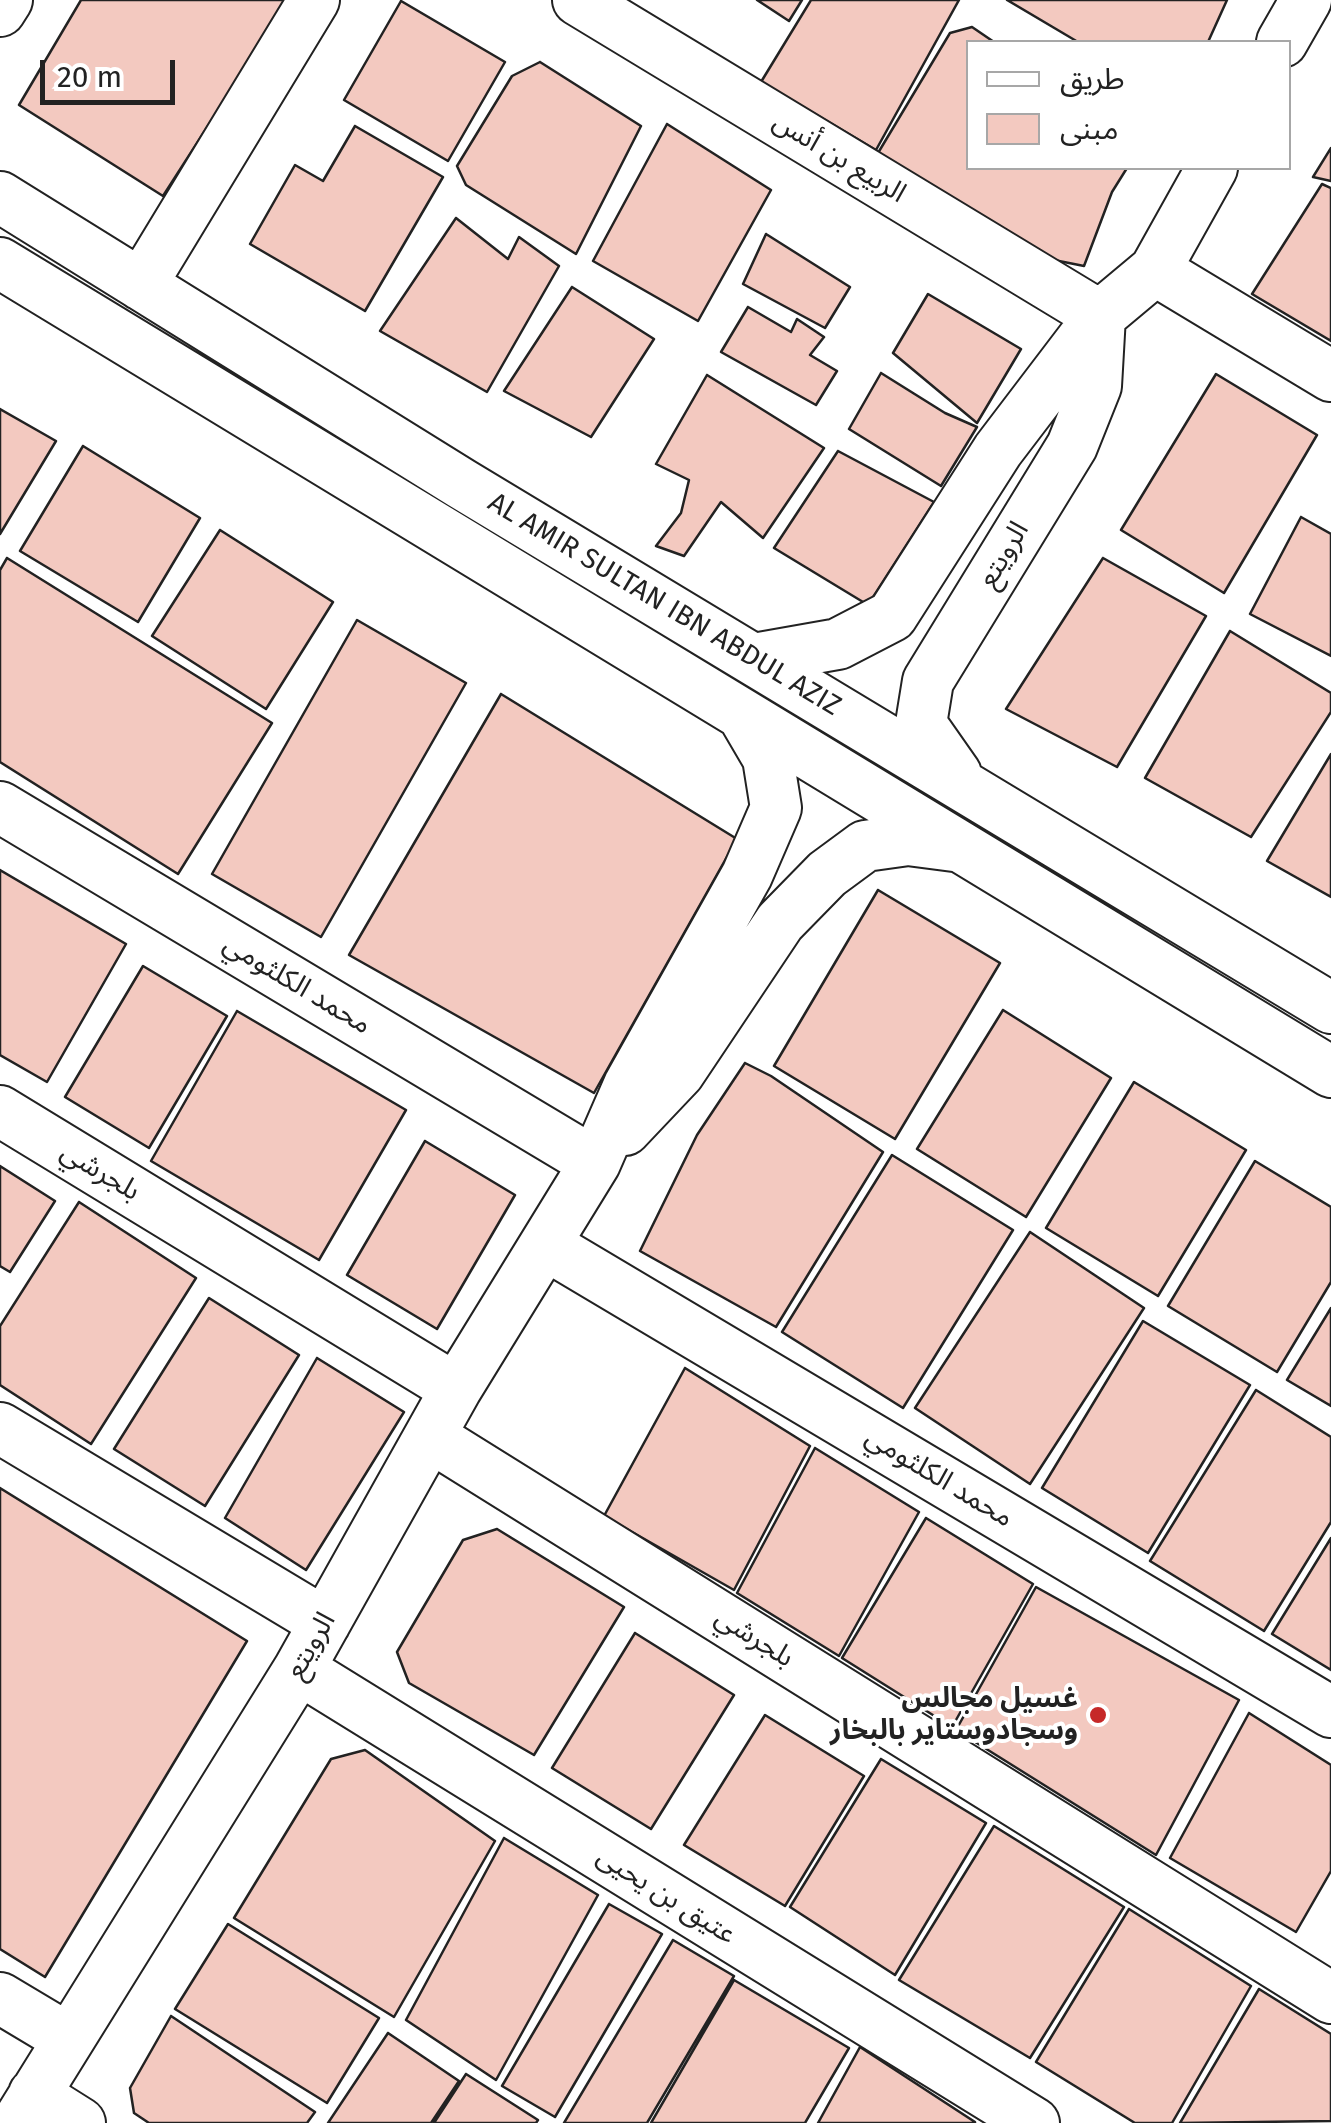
<!DOCTYPE html>
<html>
<head>
<meta charset="utf-8">
<style>
	body { margin:0 }
	#map { position:relative; width:1331px; height:2123px; overflow:hidden; background:#fff; font-family:"Fira Sans","Noto Sans Arabic",sans-serif }
	canvas { display:block }
	.legend { position:absolute; left:966px; top:40px; width:325px; height:130px; box-sizing:border-box; background:#fff; border:2px solid #a7a7a7; margin:0; padding:12px 18px; list-style:none; font-size:30px; color:#222 }
	.legend li { display:flex; align-items:center; gap:20px; height:50px }
	.legend b { width:50px; border:2px solid #a7a7a7 }
	.scale { position:absolute; left:40px; top:60px; width:135px; height:45px; box-sizing:border-box; border:5px solid #222; border-top:0; padding-left:12px; font-size:30px; line-height:35px; white-space:nowrap; color:#222; -webkit-text-stroke:8px #fff; paint-order:stroke }
</style>
</head>
<body>
<div id="map">
<canvas width="1331" height="2123"></canvas>
<ul class="legend">
<li><b style="height:12px;background:#fff"></b>طريق</li>
<li><b style="height:28px;background:#f3c9c0"></b>مبنى</li>
</ul>
<div class="scale">20 m</div>
</div>
<script>
const context = document.querySelector('canvas').getContext('2d');
context.lineJoin = 'round';
function fill(path, color) { context.fillStyle = color; context.fill(path, 'evenodd'); }
const shape = rows => new Path2D(rows.map(r => 'M' + r).join(''));
function strokePath(path, color, width, dash) { context.strokeStyle = color; context.lineWidth = width; context.lineCap = dash ? 'butt' : 'round'; context.setLineDash(dash || []); context.stroke(path); }
function drawText(font, color, halo, rows, align = 'center') {
  context.font = font + ' "Fira Sans","Noto Sans Arabic",sans-serif'; context.lineWidth = 8; context.setLineDash([]); context.textBaseline = 'middle'; context.strokeStyle = halo; context.fillStyle = color; for (const [text, x, y, turn = 0] of rows) {
    context.save(); context.translate(x, y); context.rotate((+turn || 0) * Math.PI / 180); context.textAlign = isNaN(turn) ? turn : align; if (halo) context.strokeText(text, 0, 0); context.fillText(text, 0, 0); context.restore();
  }
}
const building = shape([
	[81,0,289,0,163,196,19,105,81,0],
	[757,0,802,0,789,21,757,0],
	[811,0,959,0,876,150,761,82,811,0],
	[1007,0,1227,0,1208,42,1078,42,1007,0],
	[401,1,505,62,448,161,344,100,401,1],
	[972,27,994,42,968,42,968,168,1127,168,1112,192,1084,266,1054,260,875,158,950,33,972,27],
	[540,62,641,126,576,254,466,185,457,166,512,76,540,62],
	[667,124,771,190,698,321,593,261,667,124],
	[355,126,443,177,365,311,250,244,295,165,323,181,355,126],
	[1331,148,1331,181,1313,177,1331,148],
	[1322,184,1331,188,1331,341,1252,294,1322,184],
	[456,218,508,259,519,237,559,266,487,392,380,331,456,218],
	[766,234,850,287,825,328,743,284,766,234],
	[572,287,654,339,591,437,504,391,572,287],
	[928,294,1021,349,977,423,893,353,928,294],
	[748,307,791,332,797,319,824,337,810,355,837,371,816,405,721,352,748,307],
	[881,373,945,413,977,427,941,486,849,429,881,373],
	[1216,374,1317,435,1224,593,1121,530,1216,374],
	[707,375,824,448,763,538,721,502,684,556,656,546,681,513,689,480,656,464,707,375],
	[0,409,56,441,0,534,0,409],
	[83,446,200,518,138,622,20,551,83,446],
	[838,451,934,502,868,605,774,548,838,451],
	[1301,517,1331,534,1331,656,1250,614,1301,517],
	[220,530,333,602,266,709,152,636,220,530],
	[7,558,272,723,178,874,0,762,0,570,7,558],
	[1103,558,1206,616,1117,767,1006,709,1103,558],
	[357,620,466,683,321,937,212,874,357,620],
	[1230,631,1331,693,1331,712,1251,837,1145,778,1230,631],
	[501,694,737,839,594,1093,349,955,501,694],
	[1331,754,1331,897,1267,861,1331,754],
	[0,870,126,944,47,1082,0,1055,0,870],
	[878,890,1000,963,895,1139,774,1066,878,890],
	[143,966,227,1016,149,1148,65,1097,143,966],
	[1003,1010,1111,1078,1026,1217,917,1149,1003,1010],
	[237,1011,406,1110,319,1260,151,1161,237,1011],
	[745,1063,771,1076,883,1152,776,1327,640,1251,697,1135,745,1063],
	[1134,1082,1246,1150,1158,1296,1046,1228,1134,1082],
	[425,1141,515,1195,437,1329,347,1275,425,1141],
	[892,1155,1013,1230,903,1408,782,1332,892,1155],
	[1255,1161,1331,1207,1331,1282,1277,1372,1168,1306,1255,1161],
	[0,1166,55,1201,10,1272,0,1266,0,1166],
	[79,1202,196,1278,91,1444,0,1385,0,1326,79,1202],
	[1030,1232,1144,1308,1030,1484,915,1408,1030,1232],
	[209,1298,299,1355,205,1506,114,1449,209,1298],
	[1331,1308,1331,1406,1287,1380,1331,1308],
	[1143,1321,1250,1385,1148,1553,1042,1488,1143,1321],
	[317,1358,404,1412,306,1570,225,1518,317,1358],
	[685,1368,810,1446,734,1590,604,1516,685,1368],
	[1256,1390,1331,1437,1331,1522,1264,1631,1150,1561,1256,1390],
	[815,1448,919,1512,839,1656,737,1593,815,1448],
	[0,1488,247,1641,45,1977,0,1949,0,1488],
	[926,1518,1033,1584,952,1727,842,1658,926,1518],
	[497,1529,624,1607,534,1755,409,1683,397,1652,463,1540,497,1529],
	[1331,1538,1331,1670,1272,1634,1331,1538],
	[1036,1587,1239,1700,1156,1855,956,1730,1036,1587],
	[635,1633,734,1695,651,1829,552,1768,635,1633],
	[1249,1713,1331,1765,1331,1871,1296,1932,1170,1858,1249,1713],
	[765,1715,864,1776,785,1906,684,1845,765,1715],
	[365,1750,495,1841,394,2017,234,1918,331,1759,365,1750],
	[881,1759,986,1823,895,1975,790,1907,881,1759],
	[994,1826,1124,1907,1030,2058,899,1980,994,1826],
	[504,1838,598,1895,496,2080,406,2020,504,1838],
	[609,1904,662,1934,555,2117,502,2086,609,1904],
	[1129,1909,1251,1986,1172,2123,1135,2123,1036,2062,1129,1909],
	[228,1924,379,2018,327,2103,175,2009,228,1924],
	[673,1940,734,1976,647,2123,564,2123,673,1940],
	[734,1980,849,2048,805,2123,651,2123,734,1980],
	[1259,1989,1331,2034,1331,2121,1180,2123,1259,1989],
	[171,2016,315,2112,307,2123,149,2123,134,2113,130,2088,171,2016],
	[388,2033,459,2081,431,2123,328,2123,388,2033],
	[860,2047,975,2122,975,2123,818,2123,860,2047],
	[466,2074,538,2120,536,2123,434,2123,466,2074]
]);
fill(building, '#f3c9c0');
strokePath(building, '#222', 2.5);
const minor = shape([
	[578,0,1100,316],
	[0,11,7,0],
	[1282,42,1306,0],
	[0,197,462,484,1331,1008],
	[0,263,1331,1072],
	[1155,270,1331,376],
	[141,285,314,0],
	[753,659,838,644,892,616,998,450,1100,316,1155,270,1212,168],
	[956,774,921,724,928,681,1072,446,1096,386,1100,316],
	[0,807,595,1163],
	[0,1111,456,1389],
	[625,1130,679,1073,780,922,827,874,865,846,908,840,954,846],
	[546,1245,1331,1712],
	[0,1428,325,1623],
	[431,1437,1331,1998],
	[299,1669,1034,2123],
	[0,1998,67,2038],
	[34,2094,80,2123],
	[17,2123,299,1669,456,1389,595,1163,629,1085,747,875,776,808,768,758,744,717]
]);
strokePath(minor, '#222', 54);
strokePath(minor, '#fff', 50);
for (const [x, y, r, color] of [
	[1098,1715,10,"#c62828"]
]) { const dot = new Path2D(); dot.arc(x, y, r, 0, 2 * Math.PI); context.fillStyle = color; context.fill(dot); strokePath(dot, '#fff', 4); }
drawText('28px', '#222', '#fff', [
	["الربيع بن أنس",839,158,31],
	["الرويتع",1004,555,-59],
	["AL AMIR SULTAN IBN ABDUL AZIZ",664,605,31],
	["محمد الكلثومي",297,985,31],
	["بلجرشي",100,1172,31],
	["محمد الكلثومي",939,1478,31],
	["بلجرشي",754,1638,32],
	["الرويتع",311,1646,-60],
	["عتيق بن يحيى",666,1896,32]
]);
drawText('bold 28px', '#222', '#fff', [
	["غسيل مجالس",1078,1699],
	["وسجادوستاير بالبخار",1078,1731]
], 'right');
</script>
</body>
</html>
